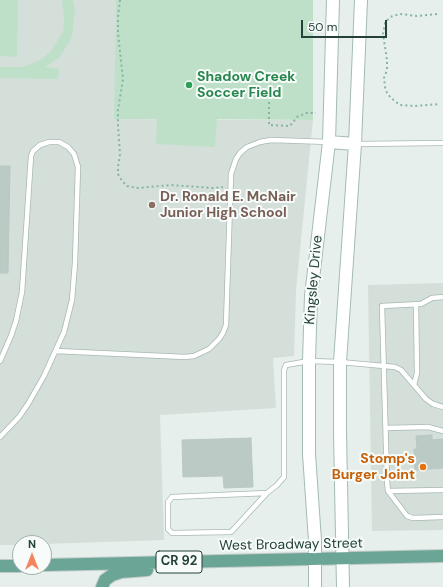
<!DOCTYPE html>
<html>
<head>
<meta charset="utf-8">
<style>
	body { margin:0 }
	#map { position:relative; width:443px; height:587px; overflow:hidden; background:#e6efeb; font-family:"DM Sans",sans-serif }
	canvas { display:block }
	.north { position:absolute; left:12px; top:535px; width:40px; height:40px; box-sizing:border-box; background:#f7fbf9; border:1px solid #a3b1ad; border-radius:50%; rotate:0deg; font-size:11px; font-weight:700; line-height:16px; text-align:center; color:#24423a }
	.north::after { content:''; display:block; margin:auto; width:14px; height:18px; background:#f4845f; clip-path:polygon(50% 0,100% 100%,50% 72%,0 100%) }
	.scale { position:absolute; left:301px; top:20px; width:86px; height:18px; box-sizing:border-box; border:2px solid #24423a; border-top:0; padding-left:5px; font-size:12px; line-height:14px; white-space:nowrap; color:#24423a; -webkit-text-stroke:3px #f7fbf9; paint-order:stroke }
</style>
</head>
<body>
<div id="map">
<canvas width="443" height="587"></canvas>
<div class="north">N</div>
<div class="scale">50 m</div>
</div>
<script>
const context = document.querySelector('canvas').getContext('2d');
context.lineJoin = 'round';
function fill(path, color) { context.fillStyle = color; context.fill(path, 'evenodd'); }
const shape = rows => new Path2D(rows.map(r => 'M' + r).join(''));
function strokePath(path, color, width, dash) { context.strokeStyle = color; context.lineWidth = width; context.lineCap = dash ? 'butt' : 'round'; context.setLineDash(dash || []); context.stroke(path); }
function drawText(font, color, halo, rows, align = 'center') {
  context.font = font + ' "DM Sans",sans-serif'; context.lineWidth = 4; context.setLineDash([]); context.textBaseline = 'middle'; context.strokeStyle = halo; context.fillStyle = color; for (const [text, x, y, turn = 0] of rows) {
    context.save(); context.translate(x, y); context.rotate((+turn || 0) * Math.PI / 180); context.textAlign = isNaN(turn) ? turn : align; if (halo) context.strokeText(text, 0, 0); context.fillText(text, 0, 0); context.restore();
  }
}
fill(shape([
	[0,0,116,0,115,119,313,120,296,290,294,356,273,358,276,408,160,415,164,540,44,544,20,543,20,545,0,545],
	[443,283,443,530,372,531,368,285]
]), '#d4dfda');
fill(shape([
	[0,0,18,0,17,57,0,56],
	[62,0,73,0,75,12,72,37,66,47,59,58,45,67,59,69,58,79,0,78,0,67,23,67,42,59,51,51,63,32,64,19],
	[116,0,313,0,313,120,217,119,215,147,156,144,157,119,114,119]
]), '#bfe0c8');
const building = shape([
	[0,166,10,166,8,273,0,273,0,166],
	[432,435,432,440,443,439,443,468,415,470,414,449,417,449,416,436,432,435],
	[251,438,253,487,224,488,223,476,183,477,182,440,251,438]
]);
fill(building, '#bbcac4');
strokePath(building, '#b8c9c2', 1);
const lane = shape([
	[355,144,443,143],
	[443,297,432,298,421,304,382,306,387,481,388,491,407,516,413,518,443,517],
	[56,351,185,357,194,356,209,349,219,339,223,333,226,325,231,174,236,159,240,153,247,147,260,142,271,140,329,142],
	[0,361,11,336,16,321,22,292,31,156,33,151,40,145,49,142,59,142,68,147,74,154,78,167,75,263,72,300,64,332,44,376,28,404,19,417,0,437],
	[414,385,417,373,416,305],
	[386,428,428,427,443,431],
	[388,491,443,490],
	[267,493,231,532,172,533,168,529,168,502,172,497,267,493,277,485,284,477,284,370,286,365,309,361,340,362,395,367,401,370,426,399,433,404,443,407]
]);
const secondary = shape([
	[329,142,355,144],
	[315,587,315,541,309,454,309,361,311,296,329,142,333,0],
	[343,587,340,432,340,362,355,144,361,0]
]);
const primary = shape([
	[44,565,443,556],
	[0,566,20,566],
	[102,587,105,580,112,575,121,572,147,570]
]);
strokePath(lane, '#a8b8b2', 6);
strokePath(secondary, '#a4bbb3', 14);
strokePath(primary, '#c2cac8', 14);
strokePath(shape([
	[120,0,118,17,118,33,123,79,118,110,118,126,120,154,118,167,118,174,122,181,127,186,138,188,171,185,213,188,223,187],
	[437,14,417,16,400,14,390,17,385,23,383,34,387,60,387,70,384,78,385,87,387,93,391,98,400,105,415,106,440,104],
	[269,102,269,125,290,126,297,117,306,113,316,113]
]), '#86b3a5', 2, [2, 3]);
strokePath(lane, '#fff', 4.5);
strokePath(secondary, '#fff', 12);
strokePath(primary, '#6aa596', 12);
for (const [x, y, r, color] of [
	[189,85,4,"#2e9e5b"],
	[152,205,4,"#8d6e63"],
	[423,467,4,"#e8710a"]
]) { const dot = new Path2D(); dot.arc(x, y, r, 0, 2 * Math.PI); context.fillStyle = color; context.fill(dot); strokePath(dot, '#f7fbf9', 1.5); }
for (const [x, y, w] of [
	[179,562,46]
]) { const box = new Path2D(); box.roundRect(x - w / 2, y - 11, w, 22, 3); context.fillStyle = '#f7fbf9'; context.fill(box); strokePath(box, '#24423a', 1); }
drawText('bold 13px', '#24423a', null, [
	["CR 92",179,562]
]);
drawText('bold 14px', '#27864d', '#f7fbf9', [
	["Shadow Creek",197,77],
	["Soccer Field",197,93]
], 'left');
drawText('bold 14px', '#785e54', '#f7fbf9', [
	["Dr. Ronald E. McNair",160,197],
	["Junior High School",160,213]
], 'left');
drawText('14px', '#24423a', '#f7fbf9', [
	["Kingsley Drive",314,280,-85],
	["West Broadway Street",291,545,-1]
]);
drawText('bold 14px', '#c56008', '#f7fbf9', [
	["Stomp's",415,459],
	["Burger Joint",415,475]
], 'right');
</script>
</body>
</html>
